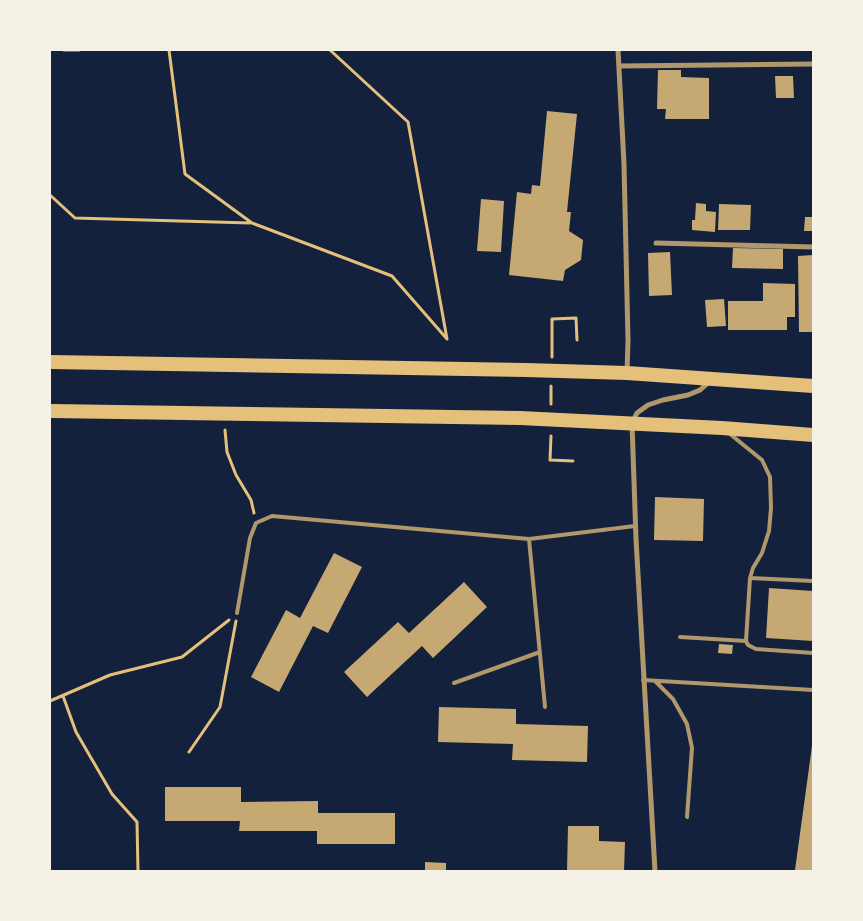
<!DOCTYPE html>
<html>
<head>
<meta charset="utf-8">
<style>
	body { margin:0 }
	#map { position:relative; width:863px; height:921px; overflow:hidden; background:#14213d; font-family:"Fira Sans",sans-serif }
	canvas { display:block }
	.frame { position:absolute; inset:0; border:51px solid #f6f1e7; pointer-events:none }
</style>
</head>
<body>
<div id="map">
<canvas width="863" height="921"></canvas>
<div class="frame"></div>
</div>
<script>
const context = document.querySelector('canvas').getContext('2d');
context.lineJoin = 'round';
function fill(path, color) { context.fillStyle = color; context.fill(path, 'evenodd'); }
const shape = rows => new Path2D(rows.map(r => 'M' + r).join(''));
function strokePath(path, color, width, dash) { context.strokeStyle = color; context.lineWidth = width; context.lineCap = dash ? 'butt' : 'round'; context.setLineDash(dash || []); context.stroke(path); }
fill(shape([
	[658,70,681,70,681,77,709,78,709,119,665,119,666,109,657,109],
	[775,76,793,76,794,98,776,98],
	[547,111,577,114,567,212,571,212,569,231,583,240,581,260,565,270,563,281,509,275,517,192,531,194,532,185,540,186],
	[481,199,504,201,501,252,477,251],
	[696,203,706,204,706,211,716,212,715,232,692,230,692,220,695,220],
	[719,204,751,205,750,230,718,230],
	[805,217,813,217,813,231,804,231],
	[733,248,783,249,783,269,732,268],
	[670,252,672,295,649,296,648,253],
	[813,255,813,332,799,332,798,256],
	[763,283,795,284,795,317,787,317,787,330,728,330,728,301,763,301],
	[724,299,726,326,707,327,705,300],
	[655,497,704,499,703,541,654,540],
	[334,553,362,567,328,633,313,626,279,692,251,677,286,610,300,618],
	[464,582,487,607,433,658,422,646,367,697,344,672,398,622,409,633],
	[769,588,813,591,813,641,766,638],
	[719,644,733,645,732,654,718,653],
	[439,707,516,709,516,724,588,726,587,762,512,760,513,744,438,742],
	[812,746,813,871,805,871,795,870],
	[165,787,241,787,241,802,318,801,318,813,395,813,395,844,317,844,317,831,239,831,240,821,165,821],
	[568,826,599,826,599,841,625,842,624,871,567,871],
	[425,862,446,863,446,871,425,871]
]), '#c6a872');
strokePath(shape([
	[64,50,79,50],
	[169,50,185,174,252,223,392,276,447,339],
	[330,50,408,122,447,339],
	[50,195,75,218,250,223],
	[552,357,552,319,576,318,577,340],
	[551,404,551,386],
	[225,430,227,452,236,475,251,500,254,513],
	[551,436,550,460,573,461],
	[63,696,76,732,112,794,137,822,138,871],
	[50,701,110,675,182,657,229,620],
	[189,752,220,707,236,621]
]), '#e5c07b', 3);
strokePath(shape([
	[730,434,762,460,770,477,771,508,769,531,762,553,753,568,750,578,813,581],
	[529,539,545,707],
	[750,578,746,641,748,645,756,649,813,653],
	[237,613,250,538,256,523,272,516,529,539,635,526],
	[680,637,746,641],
	[643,680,813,690],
	[655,681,673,699,687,724,692,748,687,817],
	[454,683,540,652]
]), '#b1986c', 4);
strokePath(shape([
	[618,50,624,164,628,340,627,373],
	[619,66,813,64],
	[656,243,813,247],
	[655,871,636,539,632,423,637,413,648,405,663,400,688,395,700,390,709,382]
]), '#b1986c', 5);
strokePath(shape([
	[50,362,526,370,627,373,813,386],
	[50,411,520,418,722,428,813,435]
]), '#e5c07b', 14);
</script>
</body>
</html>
